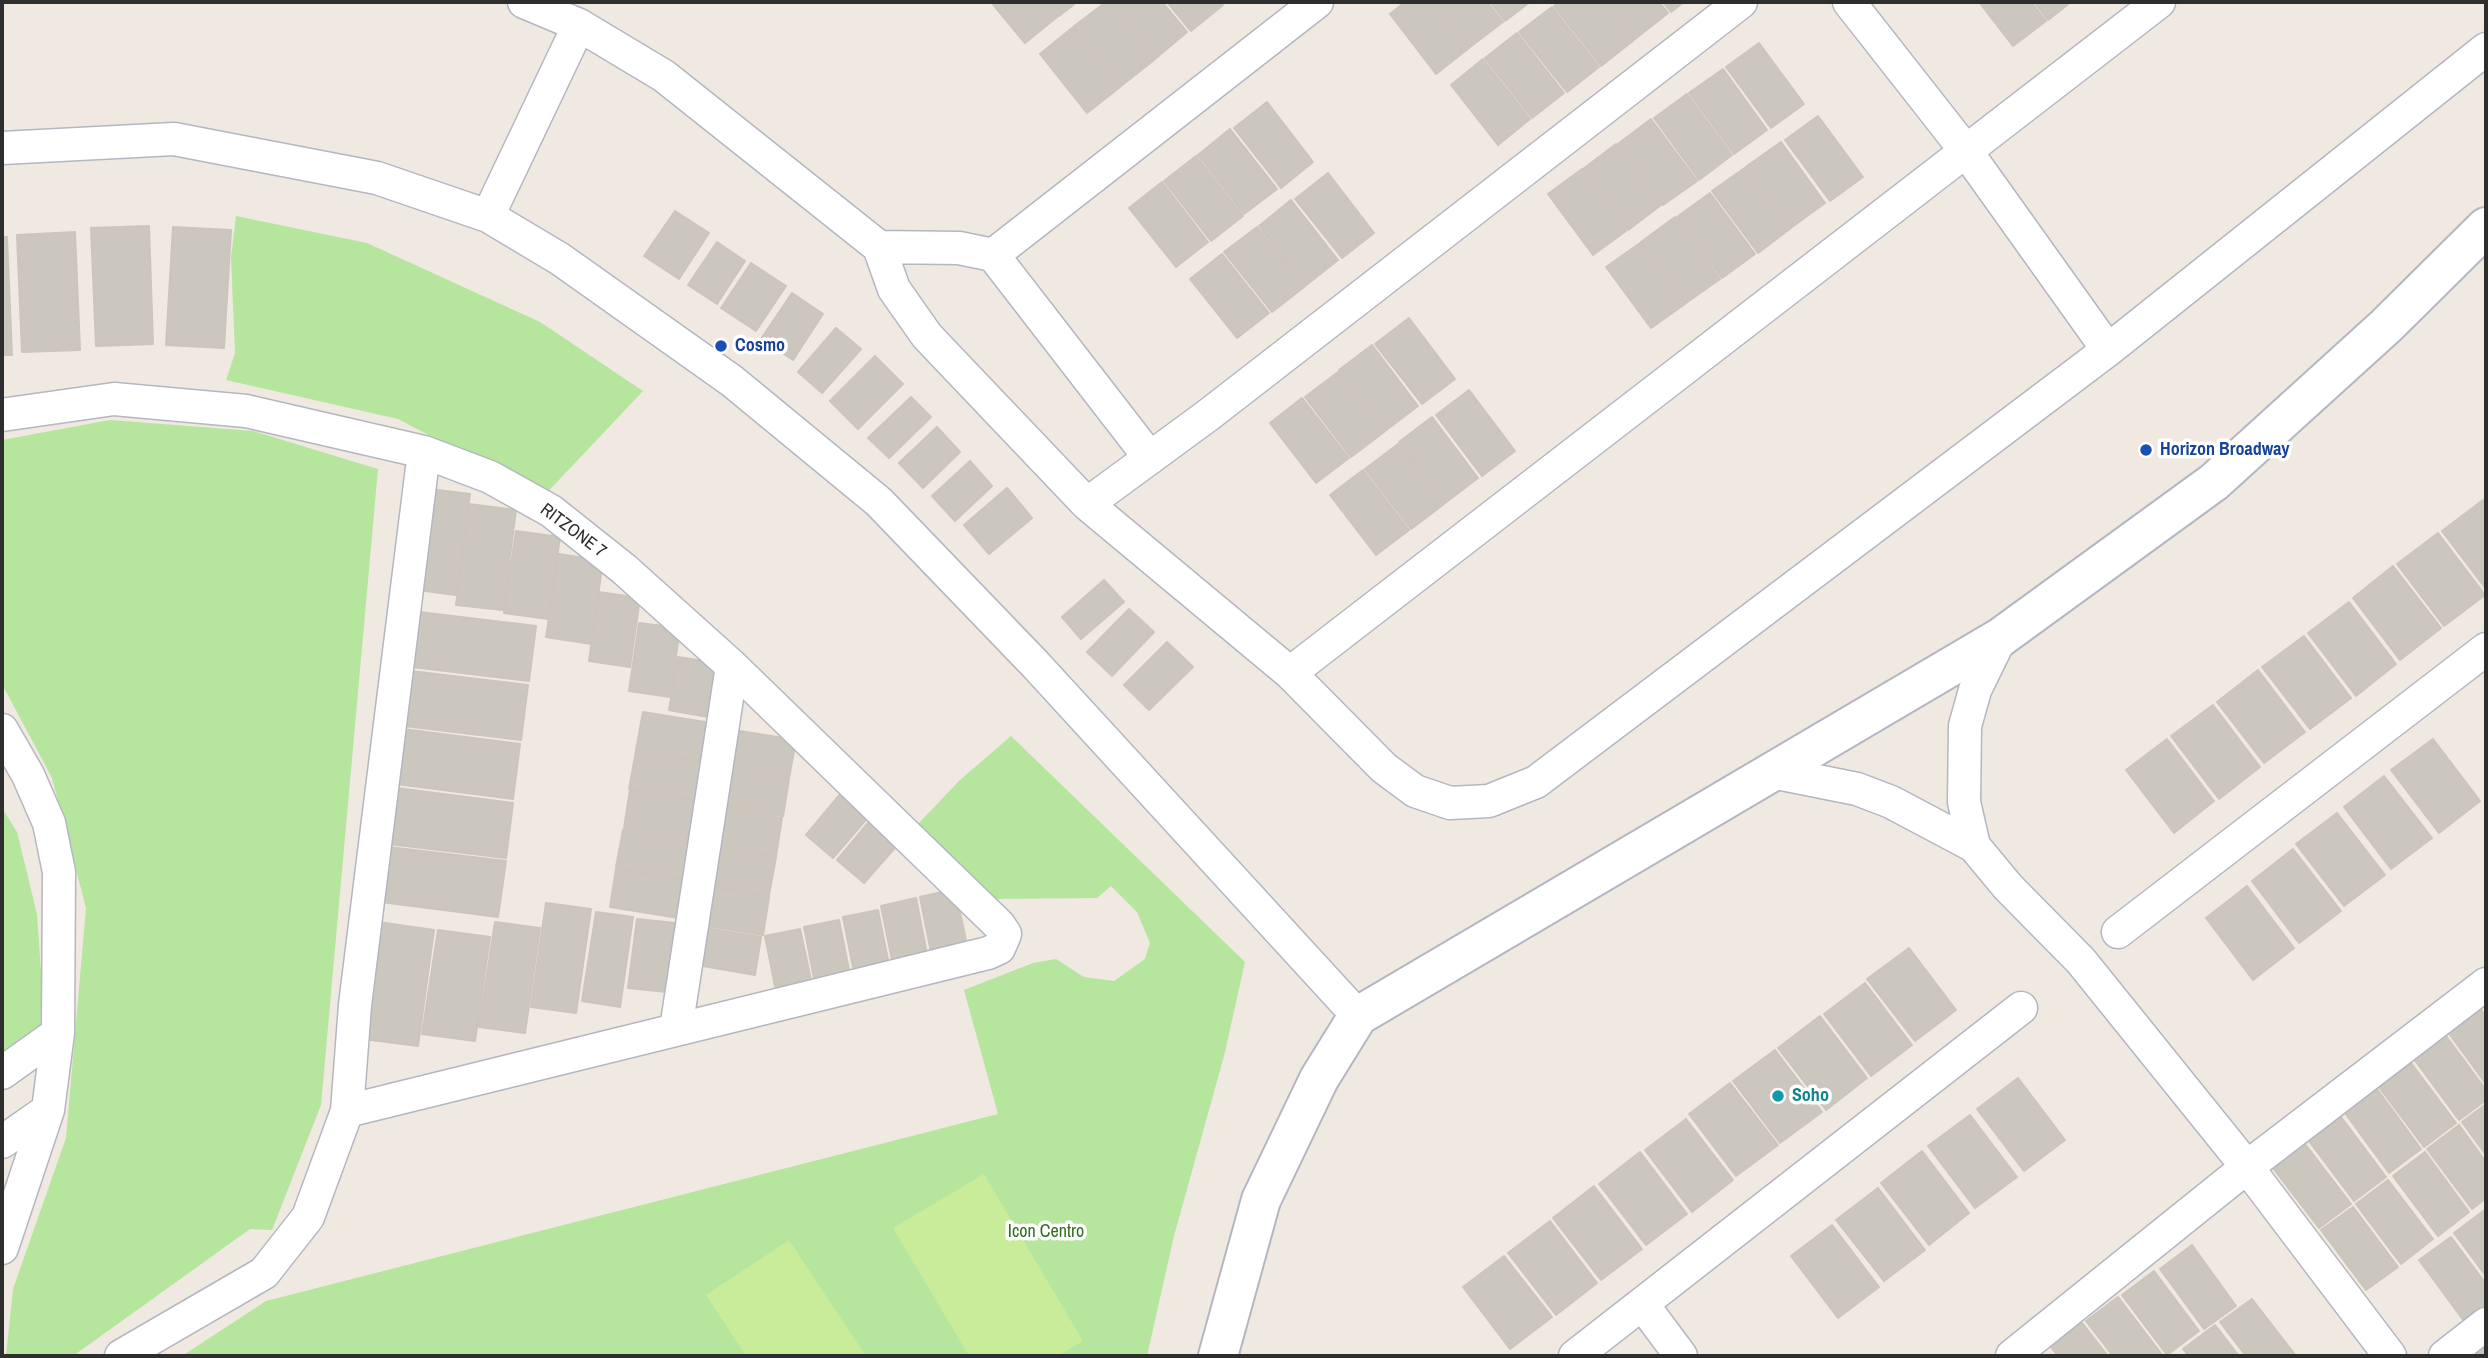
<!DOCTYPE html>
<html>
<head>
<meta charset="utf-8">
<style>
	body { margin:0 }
	#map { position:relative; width:2488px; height:1358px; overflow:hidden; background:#efe9e1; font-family:"Archivo Narrow",sans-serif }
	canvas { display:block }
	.frame { position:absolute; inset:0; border:4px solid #2e2e2e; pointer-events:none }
</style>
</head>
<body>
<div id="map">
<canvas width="2488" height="1358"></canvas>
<div class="frame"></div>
</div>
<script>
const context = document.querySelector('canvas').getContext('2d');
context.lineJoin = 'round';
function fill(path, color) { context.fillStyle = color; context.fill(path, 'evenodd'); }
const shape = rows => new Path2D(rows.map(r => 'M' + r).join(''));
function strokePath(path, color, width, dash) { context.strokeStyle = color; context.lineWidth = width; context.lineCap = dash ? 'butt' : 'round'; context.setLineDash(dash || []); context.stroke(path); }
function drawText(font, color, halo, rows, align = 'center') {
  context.font = font + ' "Archivo Narrow",sans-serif'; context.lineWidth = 7; context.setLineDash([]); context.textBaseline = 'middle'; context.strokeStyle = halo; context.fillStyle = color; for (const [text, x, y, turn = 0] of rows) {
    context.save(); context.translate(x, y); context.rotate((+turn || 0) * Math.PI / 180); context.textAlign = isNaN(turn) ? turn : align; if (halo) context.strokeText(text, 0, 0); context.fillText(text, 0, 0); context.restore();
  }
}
fill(shape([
	[236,216,367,243,540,322,643,391,540,500,492,468,398,419,226,380,235,353,231,258],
	[110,420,253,431,378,469,321,1105,272,1230,250,1229,73,1356,6,1356,13,1289,66,1138,86,908,52,778,2,684,2,440],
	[1011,736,1245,962,1224,1056,1174,1236,1147,1356,182,1356,266,1301,998,1114,964,990,1033,963,1056,959,1084,977,1114,981,1145,959,1150,943,1137,912,1111,886,1097,898,993,899,917,825,960,780],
	[2,808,17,832,37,914,42,987,40,1037,2,1064]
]), '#b6e59e');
fill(shape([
	[984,1174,1083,1341,1057,1356,969,1356,893,1228],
	[789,1240,866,1356,746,1356,706,1295]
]), '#c9ec9a');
const building = shape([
	[991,2,1044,2,1057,17,1025,43,991,2],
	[1047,2,1077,2,1059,16,1047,2],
	[1106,2,1154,60,1121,86,1073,27,1106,2],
	[1108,2,1162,2,1187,32,1155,59,1108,2],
	[1167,2,1221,2,1223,5,1191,31,1167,2],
	[1405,2,1433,2,1469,48,1436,74,1390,14,1405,2],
	[1435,2,1487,2,1503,22,1470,47,1435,2],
	[1490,2,1530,2,1505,21,1490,2],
	[1559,2,1604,2,1634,40,1601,66,1554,6,1559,2],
	[1606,2,1659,2,1668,13,1635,39,1606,2],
	[1663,2,1684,2,1671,12,1663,2],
	[1979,2,2031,2,2046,21,2013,46,1979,2],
	[2034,2,2071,2,2048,20,2034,2],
	[1552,7,1599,67,1567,92,1519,32,1552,7],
	[1072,28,1120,87,1087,113,1040,54,1072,28],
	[1517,33,1564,93,1532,118,1485,58,1517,33],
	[1759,43,1804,104,1771,128,1726,67,1759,43],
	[1483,59,1530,119,1498,145,1451,85,1483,59],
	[1723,69,1767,130,1734,154,1689,93,1723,69],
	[1687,94,1732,155,1699,180,1654,118,1687,94],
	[1267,102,1313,162,1281,188,1234,128,1267,102],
	[1818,116,1863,177,1830,201,1785,140,1818,116],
	[1651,119,1697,181,1663,205,1618,144,1651,119],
	[1230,129,1277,189,1244,214,1198,155,1230,129],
	[1781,142,1825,203,1792,227,1747,166,1781,142],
	[1616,144,1661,205,1628,230,1583,169,1616,144],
	[1196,156,1243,216,1211,241,1164,181,1196,156],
	[1746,167,1791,228,1758,253,1712,191,1746,167],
	[1582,169,1626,231,1593,255,1548,194,1582,169],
	[1328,173,1374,233,1342,258,1295,199,1328,173],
	[1162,182,1208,242,1176,267,1129,208,1162,182],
	[1710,193,1755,254,1722,278,1677,217,1710,193],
	[1291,200,1338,260,1305,286,1259,226,1291,200],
	[675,211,709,233,679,279,644,256,675,211],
	[1675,217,1720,279,1686,303,1641,242,1675,217],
	[149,226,153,344,96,346,91,228,149,226],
	[173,227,231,230,224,348,166,345,173,227],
	[1257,227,1304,287,1272,312,1224,252,1257,227],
	[75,232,80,350,22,352,17,235,75,232],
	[2,237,7,237,12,355,2,355,2,237],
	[717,242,745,261,717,304,688,285,717,242],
	[1640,243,1685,304,1651,328,1606,267,1640,243],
	[1222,254,1269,313,1237,338,1190,279,1222,254],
	[751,263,786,286,756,331,721,308,751,263],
	[792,293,823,314,793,360,761,339,792,293],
	[1409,318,1455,379,1422,404,1375,344,1409,318],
	[836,328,861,349,822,393,798,372,836,328],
	[1372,345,1418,406,1385,431,1339,370,1372,345],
	[875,356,903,384,858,429,830,401,875,356],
	[1338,372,1384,432,1351,457,1305,397,1338,372],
	[1469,390,1515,451,1482,476,1436,415,1469,390],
	[911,397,931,417,889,458,868,438,911,397],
	[1302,398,1349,458,1316,483,1270,423,1302,398],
	[1432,417,1478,478,1445,503,1399,442,1432,417],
	[937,427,960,452,923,488,899,463,937,427],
	[1398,444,1444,504,1411,529,1365,469,1398,444],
	[970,461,992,486,955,521,932,496,970,461],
	[1363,470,1409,530,1376,555,1330,495,1363,470],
	[422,488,470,494,456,595,410,589,422,488],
	[1007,488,1032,518,989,554,964,525,1007,488],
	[2483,500,2486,504,2486,589,2442,531,2483,500],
	[469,504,516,510,503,610,456,605,469,504],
	[516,531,560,537,548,619,504,613,516,531],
	[2438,533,2485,595,2444,626,2397,564,2438,533],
	[559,554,603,561,591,644,546,637,559,554],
	[2393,566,2441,628,2400,660,2353,598,2393,566],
	[1104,580,1124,602,1081,639,1062,617,1104,580],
	[599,592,640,598,630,667,589,661,599,592],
	[2349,602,2396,664,2356,696,2308,633,2349,602],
	[1129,609,1154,632,1112,676,1087,652,1129,609],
	[419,612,536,626,529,681,412,667,419,612],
	[639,623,680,628,670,697,629,691,639,623],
	[2304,636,2351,698,2310,729,2262,667,2304,636],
	[1167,642,1193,667,1149,710,1124,685,1167,642],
	[678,657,717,663,708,717,669,710,678,657],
	[2258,670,2305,732,2264,763,2217,702,2258,670],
	[411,671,528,685,521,740,404,726,411,671],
	[2213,705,2260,767,2219,799,2171,736,2213,705],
	[643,712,711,723,705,761,636,750,643,712],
	[403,729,520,744,513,799,396,784,403,729],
	[727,729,796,740,789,778,721,766,727,729],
	[2167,739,2214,801,2174,833,2126,770,2167,739],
	[2433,739,2480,801,2439,833,2391,770,2433,739],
	[636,751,704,762,698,799,629,789,636,751],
	[720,767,789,779,783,816,714,805,720,767],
	[2384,776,2432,838,2391,869,2344,807,2384,776],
	[397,788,513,803,506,858,389,844,397,788],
	[630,790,698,801,692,839,624,828,630,790],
	[842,792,870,815,833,858,806,835,842,792],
	[714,807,782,818,776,856,708,844,714,807],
	[2337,813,2385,875,2344,906,2296,844,2337,813],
	[873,817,901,841,864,883,837,860,873,817],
	[623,830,691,841,685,879,616,867,623,830],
	[708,846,776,857,769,895,701,884,708,846],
	[389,847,506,861,498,917,381,902,389,847],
	[2293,849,2341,911,2299,943,2252,881,2293,849],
	[616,869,685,881,679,918,610,907,616,869],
	[701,886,769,897,763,935,695,924,701,886],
	[2247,886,2294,948,2253,980,2206,918,2247,886],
	[955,889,967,945,931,952,920,897,955,889],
	[916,898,927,954,892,960,881,906,916,898],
	[546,903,591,909,576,1013,531,1007,546,903],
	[878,910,889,965,854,972,843,917,878,910],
	[596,912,633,917,620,1007,582,1001,596,912],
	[637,919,675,923,667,992,628,988,637,919],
	[839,920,850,975,815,983,804,927,839,920],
	[378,922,434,930,418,1046,363,1039,378,922],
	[495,922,540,928,525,1033,479,1027,495,922],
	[693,926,761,937,755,975,686,963,693,926],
	[800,929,812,984,776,991,765,936,800,929],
	[438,930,490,937,475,1041,422,1034,438,930],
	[1909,948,1956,1010,1915,1041,1867,979,1909,948],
	[1865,983,1912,1045,1871,1076,1824,1014,1865,983],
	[2480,1008,2486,1017,2486,1084,2448,1032,2480,1008],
	[1820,1016,1867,1078,1826,1110,1778,1048,1820,1016],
	[2446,1036,2486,1090,2486,1100,2459,1120,2414,1059,2446,1036],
	[1775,1050,1822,1112,1780,1143,1733,1081,1775,1050],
	[2411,1063,2456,1123,2424,1147,2379,1087,2411,1063],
	[2018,1078,2065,1140,2024,1171,1977,1109,2018,1078],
	[1730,1083,1778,1145,1736,1176,1689,1114,1730,1083],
	[2377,1089,2421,1149,2389,1173,2345,1113,2377,1089],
	[2486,1104,2486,1155,2462,1122,2486,1104],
	[1970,1115,2017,1177,1975,1208,1928,1146,1970,1115],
	[2341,1117,2386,1177,2354,1201,2309,1141,2341,1117],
	[1686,1119,1733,1180,1692,1212,1645,1150,1686,1119],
	[2459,1125,2486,1162,2486,1198,2472,1209,2427,1149,2459,1125],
	[2305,1144,2351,1204,2319,1228,2273,1168,2305,1144],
	[1922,1151,1969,1213,1929,1245,1881,1183,1922,1151],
	[1640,1152,1687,1214,1646,1245,1599,1184,1640,1152],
	[2425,1152,2469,1212,2438,1236,2393,1176,2425,1152],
	[2388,1180,2433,1239,2401,1264,2356,1204,2388,1180],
	[1594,1186,1642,1249,1601,1280,1553,1218,1594,1186],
	[1878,1188,1925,1250,1884,1281,1836,1220,1878,1188],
	[2353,1207,2398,1267,2366,1290,2321,1230,2353,1207],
	[2486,1209,2486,1276,2454,1233,2486,1209],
	[1550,1221,1597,1283,1556,1315,1508,1253,1550,1221],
	[1832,1225,1879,1287,1838,1318,1791,1256,1832,1225],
	[2451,1237,2486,1284,2486,1304,2464,1321,2419,1260,2451,1237],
	[2192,1245,2236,1306,2204,1329,2160,1269,2192,1245],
	[1504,1256,1552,1317,1510,1349,1463,1287,1504,1256],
	[2154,1271,2199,1331,2167,1355,2122,1295,2154,1271],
	[2118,1297,2163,1356,2113,1356,2086,1321,2118,1297],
	[2252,1299,2296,1356,2246,1356,2220,1322,2252,1299],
	[2082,1323,2108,1356,2058,1356,2050,1346,2082,1323],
	[2215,1325,2239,1356,2189,1356,2183,1349,2215,1325],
	[2486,1342,2486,1356,2480,1356,2475,1351,2486,1342]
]);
fill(building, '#cbc7bf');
strokePath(building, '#cbc5ba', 2);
const street = shape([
	[524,2,579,25,664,76,879,247,959,248,993,255,1317,2],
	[1849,2,1966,151,2108,350],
	[2,148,174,139,377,178,488,216,560,259,732,381,879,502,1035,664,1358,1016],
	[488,216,579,25],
	[879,247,894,289,927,336,1087,504,1290,673,1384,768,1415,791,1450,803,1489,801,1536,782,2108,350,2486,49],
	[993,255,1150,458],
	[2,415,114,399,246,411,424,452,490,477,551,511,624,569,732,666,999,925,1005,934,999,948,988,953,347,1111],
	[1087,504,1207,416,1741,2],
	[1290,673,2159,2],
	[2,730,28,775,49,823,59,872,58,1033,48,1110,2,1248],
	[1772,772,1857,789,1891,802,1974,846,2008,887,2081,961,2247,1167,2390,1356],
	[1974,846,1964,802,1965,726,1975,690,2001,637],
	[2118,932,2486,649],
	[676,1029,732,666],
	[2,1073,58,1033],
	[2,1142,48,1110],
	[1643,1305,1681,1356],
	[121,1356,264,1273,308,1217,347,1111,355,1005,424,452],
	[1575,1356,2021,1008],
	[2012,1356,2247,1167,2486,984],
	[2445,1356,2486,1324]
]);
const secondary = shape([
	[1218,1356,1261,1200,1319,1079,1358,1016,2001,637,2214,482,2386,326,2486,227]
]);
strokePath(street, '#b4b7c1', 35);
strokePath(secondary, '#b4b7c1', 42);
strokePath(street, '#fff', 32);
strokePath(secondary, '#fff', 38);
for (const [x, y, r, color] of [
	[721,346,7,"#1a4fb4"],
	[2146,450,7,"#1a4fb4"],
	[1778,1096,7,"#0f9aa8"]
]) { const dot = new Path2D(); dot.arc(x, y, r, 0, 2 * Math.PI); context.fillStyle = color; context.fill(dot); strokePath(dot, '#fff', 2.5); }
drawText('bold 18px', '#164399', '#fff', [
	["Cosmo",735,346],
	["Horizon Broadway",2160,450]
], 'left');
drawText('18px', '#2e2e2e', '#fff', [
	["RITZONE 7",573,531,37]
]);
drawText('bold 18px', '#0d838f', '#fff', [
	["Soho",1792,1096]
], 'left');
drawText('18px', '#2c6e1b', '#fff', [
	["Icon Centro",1046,1232]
]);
</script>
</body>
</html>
